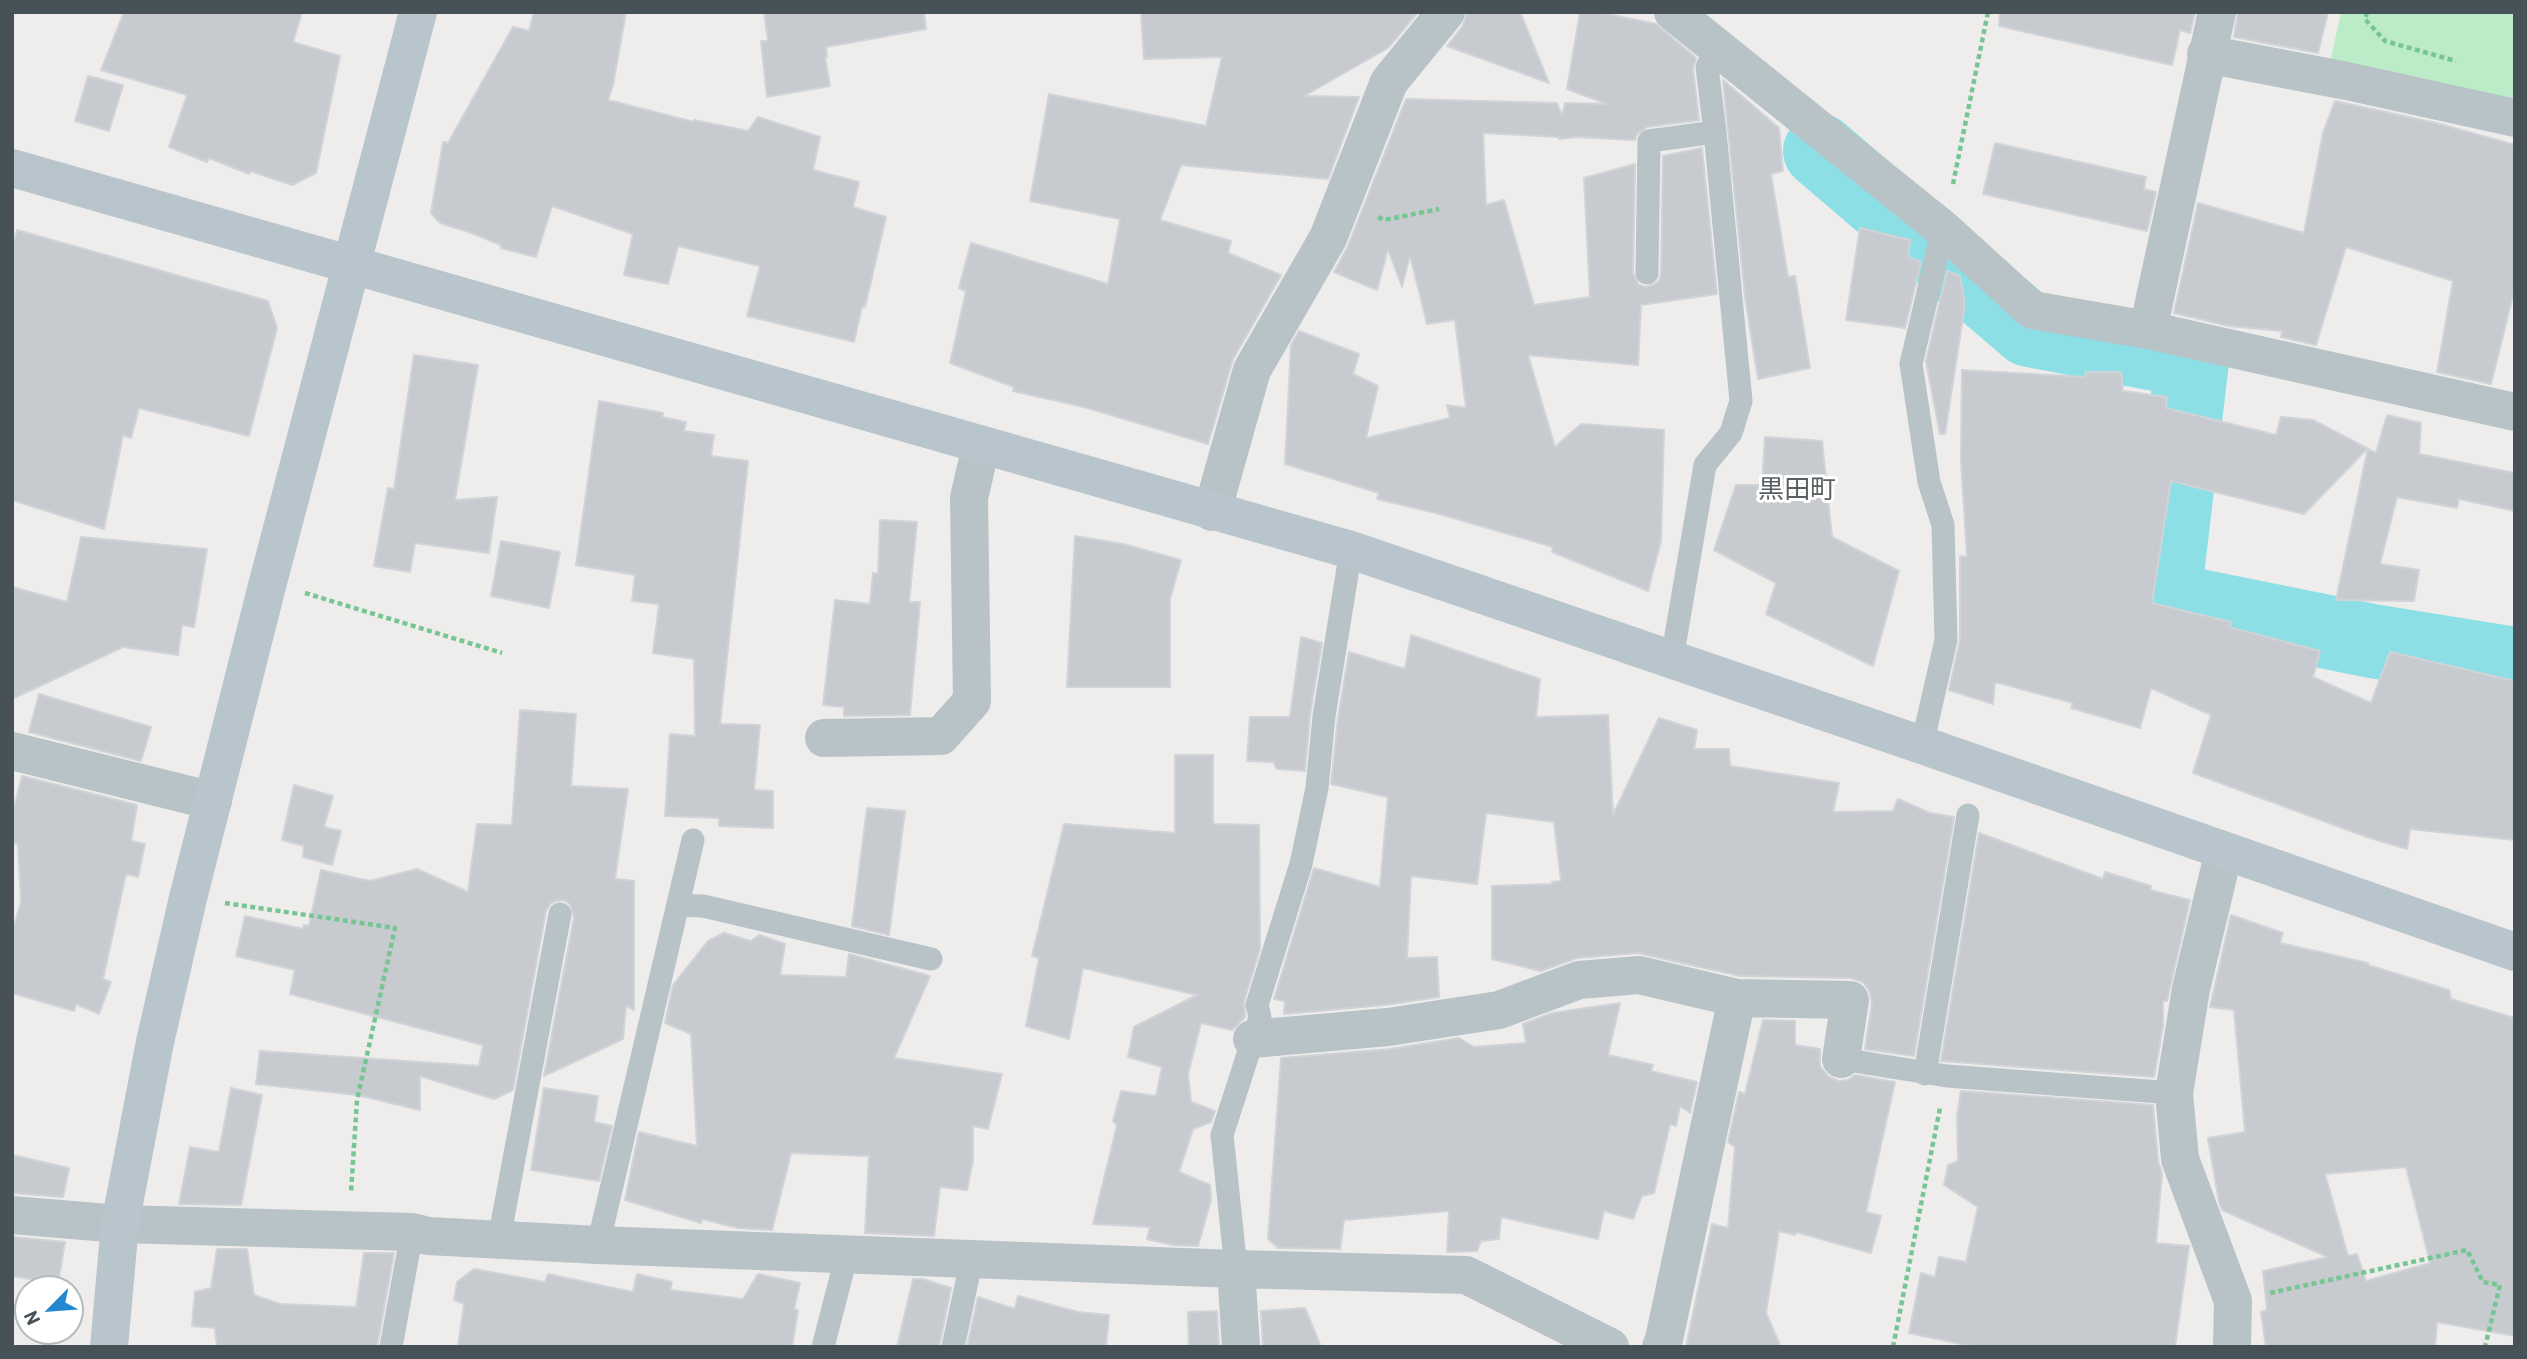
<!DOCTYPE html>
<html>
<head>
<meta charset="utf-8">
<style>
	body { margin:0 }
	#map { position:relative; width:2527px; height:1359px; overflow:hidden; background:#efecec; font-family:Barlow,sans-serif }
	canvas { display:block }
	.frame { position:absolute; inset:0; border:14px solid #465258; pointer-events:none }
	.north { position:absolute; left:14px; top:1275px; width:70px; height:70px; box-sizing:border-box; background:#fff; border:2px solid #b5babc; border-radius:50%; rotate:245deg; font-size:19px; font-weight:700; line-height:28px; text-align:center; color:#465258 }
	.north::after { content:''; display:block; margin:auto; width:24px; height:32px; background:#2488d1; clip-path:polygon(50% 0,100% 100%,50% 72%,0 100%) }
</style>
</head>
<body>
<div id="map">
<canvas width="2527" height="1359"></canvas>
<div class="frame"></div>
<div class="north">N</div>
</div>
<script>
const context = document.querySelector('canvas').getContext('2d');
context.lineJoin = 'round';
function fill(path, color) { context.fillStyle = color; context.fill(path, 'evenodd'); }
const shape = rows => new Path2D(rows.map(r => 'M' + r).join(''));
function strokePath(path, color, width, dash) { context.strokeStyle = color; context.lineWidth = width; context.lineCap = dash ? 'butt' : 'round'; context.setLineDash(dash || []); context.stroke(path); }
function drawText(font, color, halo, rows, align = 'center') {
  context.font = font + ' Barlow,"Noto Sans JP",sans-serif'; context.lineWidth = 6; context.setLineDash([]); context.textBaseline = 'middle'; context.strokeStyle = halo; context.fillStyle = color; for (const [text, x, y, turn = 0] of rows) {
    context.save(); context.translate(x, y); context.rotate((+turn || 0) * Math.PI / 180); context.textAlign = isNaN(turn) ? turn : align; if (halo) context.strokeText(text, 0, 0); context.fillText(text, 0, 0); context.restore();
  }
}
fill(shape([
	[2341,12,2515,12,2515,103,2330,63]
]), '#bcebc7');
strokePath(shape([
	[1820,151,2029,330,2192,361,2164,599,2372,641,2515,664]
]), '#8bdfe5', 74);
const building = shape([
	[124,12,302,12,293,42,340,56,316,173,292,185,250,171,249,174,209,158,207,162,169,147,187,95,101,70,124,12],
	[534,12,626,12,613,85,608,100,694,122,694,120,748,131,758,117,820,137,813,170,859,182,853,207,886,217,865,307,862,307,854,342,747,316,760,266,678,246,668,284,624,275,633,234,552,206,536,257,501,248,501,245,469,232,440,223,431,213,443,142,448,143,513,27,529,31,534,12],
	[764,12,924,12,926,29,826,47,827,57,825,57,830,86,767,97,761,41,768,41,764,12],
	[1141,12,1418,12,1388,48,1304,96,1359,97,1328,179,1181,165,1160,220,1231,241,1228,253,1281,275,1233,359,1208,444,1084,407,1013,391,1014,387,950,363,966,291,959,288,971,243,1108,284,1120,219,1030,201,1049,94,1206,126,1222,57,1144,59,1141,12],
	[1467,12,1520,12,1549,83,1447,46,1463,26,1467,12],
	[1580,12,1598,12,1656,24,1696,58,1693,69,1699,120,1647,127,1637,134,1635,140,1576,137,1559,139,1559,137,1483,133,1486,205,1504,200,1534,305,1590,297,1584,178,1635,164,1633,273,1639,285,1646,287,1653,285,1659,281,1661,273,1663,156,1702,148,1717,294,1641,305,1638,365,1528,355,1555,447,1581,424,1664,430,1661,541,1648,591,1552,552,1553,547,1436,513,1377,499,1379,493,1285,464,1291,345,1299,331,1359,354,1353,374,1378,386,1366,438,1450,418,1447,405,1466,408,1455,320,1427,324,1410,255,1402,287,1388,249,1377,290,1334,272,1348,246,1406,99,1557,103,1562,116,1565,103,1607,104,1567,89,1580,12],
	[2000,12,2195,12,2190,33,2180,30,2172,65,1999,26,2000,12],
	[2238,12,2328,12,2318,53,2234,37,2238,12],
	[88,76,123,85,109,131,75,121,88,76],
	[1723,80,1779,128,1783,171,1771,174,1788,277,1795,276,1810,368,1758,379,1745,297,1723,80],
	[2335,101,2436,123,2515,145,2515,287,2491,384,2437,372,2453,281,2346,247,2316,345,2281,337,2282,331,2229,326,2174,313,2198,203,2304,233,2323,133,2335,101],
	[1995,143,2146,177,2144,189,2156,192,2147,231,1983,194,1995,143],
	[1860,228,1910,240,1908,257,1921,262,1905,328,1846,320,1860,228],
	[17,230,268,301,277,328,249,436,139,408,131,438,123,435,104,529,12,500,12,249,17,230],
	[1947,271,1960,276,1965,304,1945,434,1940,434,1926,361,1947,271],
	[414,355,478,365,455,500,497,497,489,553,415,543,410,572,374,566,388,488,394,489,414,355],
	[1962,370,2085,377,2086,372,2121,372,2123,391,2167,397,2166,408,2276,435,2281,417,2313,420,2376,453,2387,415,2421,423,2419,454,2515,473,2515,511,2459,499,2457,508,2397,497,2380,564,2419,570,2414,601,2336,600,2368,448,2304,514,2171,481,2152,603,2231,622,2229,627,2320,651,2313,677,2371,703,2390,652,2515,681,2515,840,2410,829,2407,849,2367,837,2193,773,2211,715,2151,688,2140,728,2071,708,2073,703,1995,682,1993,704,1949,690,1960,640,1960,556,1967,557,1961,460,1962,370],
	[599,401,663,413,662,417,686,422,684,431,714,435,711,456,748,461,720,724,760,725,754,790,773,791,773,828,719,826,719,818,665,816,670,734,695,736,694,659,653,653,659,604,632,601,635,575,576,565,599,401],
	[1765,437,1822,441,1832,537,1899,571,1873,666,1766,614,1776,583,1714,550,1736,485,1762,485,1765,437],
	[880,520,917,522,909,602,920,602,910,715,844,716,844,707,823,705,835,600,870,604,873,573,878,574,880,520],
	[1075,536,1123,544,1181,560,1170,599,1170,687,1067,687,1075,536],
	[81,537,207,549,194,627,182,625,178,655,123,647,12,699,12,587,67,602,81,537],
	[501,541,560,552,549,608,491,596,501,541],
	[1411,635,1540,679,1536,717,1608,715,1613,815,1659,718,1697,730,1694,749,1729,749,1730,766,1839,783,1833,812,1893,811,1898,799,1930,813,1954,817,1914,1056,1865,1049,1872,1003,1870,992,1863,982,1851,978,1740,976,1638,953,1577,958,1541,971,1492,959,1492,886,1552,884,1552,882,1561,881,1554,822,1486,813,1477,884,1411,876,1407,958,1437,957,1439,997,1385,1005,1284,1014,1285,1001,1274,999,1314,868,1380,887,1388,797,1331,784,1338,718,1349,652,1405,669,1411,635],
	[1301,637,1322,643,1310,715,1305,771,1277,769,1273,762,1247,761,1250,717,1290,717,1301,637],
	[39,694,151,727,141,761,29,732,39,694],
	[520,710,576,714,571,786,628,789,615,879,634,881,634,1010,626,1006,623,1039,544,1076,574,917,570,904,563,900,556,901,550,904,546,911,513,1090,494,1099,420,1076,420,1110,357,1095,256,1084,260,1051,479,1066,483,1045,290,994,295,970,236,956,245,916,303,929,304,925,309,926,321,870,370,881,417,869,468,892,477,824,512,825,520,710],
	[1175,755,1213,755,1213,824,1259,825,1260,949,1244,1001,1245,1017,1232,1030,1201,1023,1188,1074,1191,1102,1215,1111,1211,1122,1193,1129,1179,1172,1210,1185,1211,1200,1198,1246,1173,1245,1147,1239,1150,1227,1093,1224,1117,1125,1113,1121,1121,1091,1156,1096,1162,1067,1128,1057,1134,1027,1197,995,1083,968,1069,1039,1026,1026,1039,958,1032,956,1064,824,1175,833,1175,755],
	[22,776,137,805,131,841,145,844,138,877,126,874,103,979,111,982,99,1014,76,1004,74,1011,12,993,12,933,21,902,18,844,12,843,12,816,22,776],
	[294,785,333,796,324,827,341,831,332,865,303,857,304,846,282,840,294,785],
	[867,808,905,811,889,935,852,926,867,808],
	[1979,833,2103,879,2105,872,2151,886,2150,890,2190,900,2167,1001,2163,1001,2163,1026,2154,1077,1941,1061,1979,833],
	[2231,915,2283,933,2280,943,2368,963,2368,965,2449,990,2451,999,2515,1018,2515,1336,2437,1322,2435,1347,2266,1347,2261,1312,2267,1310,2263,1271,2328,1257,2222,1210,2219,1202,2208,1138,2245,1132,2234,1010,2210,1007,2231,915],
	[2406,1167,2430,1263,2366,1281,2357,1254,2348,1256,2325,1174,2406,1167],
	[724,933,751,941,759,935,785,944,780,975,846,977,849,954,930,976,894,1058,1002,1074,988,1129,973,1126,973,1160,967,1190,940,1187,934,1236,865,1233,869,1156,791,1153,772,1230,738,1228,702,1219,701,1223,625,1200,639,1132,697,1146,691,1034,665,1023,673,985,708,941,724,933],
	[1620,1003,1608,1055,1653,1065,1651,1071,1697,1082,1690,1113,1680,1106,1676,1126,1670,1124,1654,1193,1642,1196,1633,1219,1604,1211,1598,1239,1501,1217,1499,1239,1481,1241,1477,1251,1447,1252,1449,1211,1344,1220,1340,1249,1278,1248,1268,1239,1281,1058,1390,1049,1459,1038,1474,1047,1526,1043,1523,1024,1552,1013,1620,1003],
	[1763,1020,1795,1021,1795,1045,1820,1049,1820,1066,1828,1076,1838,1081,1848,1080,1855,1075,1895,1082,1866,1212,1881,1216,1871,1253,1796,1232,1795,1235,1779,1231,1766,1313,1781,1347,1686,1347,1712,1224,1728,1228,1735,1147,1728,1142,1739,1092,1745,1094,1763,1020],
	[231,1088,262,1095,241,1205,179,1204,190,1147,219,1152,231,1088],
	[544,1088,598,1096,594,1122,612,1126,599,1181,531,1170,544,1088],
	[1961,1091,2153,1105,2158,1161,2162,1174,2156,1243,2189,1246,2175,1347,1975,1347,1909,1333,1921,1273,1935,1277,1939,1257,1966,1262,1978,1207,1944,1185,1948,1165,1958,1161,1957,1116,1961,1091],
	[12,1155,69,1168,63,1197,12,1193,12,1155],
	[12,1237,65,1242,58,1284,12,1276,12,1237],
	[217,1249,247,1249,254,1295,280,1304,356,1307,364,1253,394,1253,377,1347,217,1347,215,1328,192,1326,195,1292,211,1288,217,1249],
	[474,1269,545,1282,548,1274,633,1292,637,1274,672,1282,670,1290,743,1299,758,1274,800,1283,794,1309,798,1310,792,1347,458,1347,464,1304,454,1300,457,1282,474,1269],
	[913,1279,923,1279,951,1288,939,1347,897,1347,913,1279],
	[1018,1296,1078,1312,1109,1315,1106,1347,967,1347,978,1297,1015,1309,1018,1296],
	[1305,1308,1321,1347,1263,1347,1261,1311,1305,1308],
	[1217,1311,1219,1347,1189,1347,1188,1312,1217,1311]
]);
fill(building, '#c7cacf');
strokePath(building, '#d0d3d7', 2);
strokePath(shape([
	[2367,12,2365,19,2385,41,2456,61],
	[1953,184,1988,12],
	[1378,217,1384,220,1439,209],
	[305,593,502,653],
	[225,903,395,928,357,1100,351,1192],
	[2270,1293,2467,1250,2483,1282,2500,1285,2485,1347],
	[1893,1347,1940,1108]
]), '#76c694', 4.5, [5, 3.5]);
strokePath(shape([
	[1647,273,1649,141,1715,132,1707,67,1716,50],
	[1672,659,1705,465,1731,433,1741,401,1715,132],
	[1922,745,1946,640,1943,525,1929,482,1911,364,1943,229],
	[679,905,703,906,931,959],
	[1841,1059,1947,1076,2174,1093],
	[1925,1074,1968,815],
	[499,1239,560,914],
	[598,1245,693,840],
	[1236,1269,1222,1135,1260,1017,1257,1005,1301,864,1317,788,1324,716,1351,550],
	[391,1347,412,1232],
	[823,1347,847,1254],
	[953,1347,972,1258]
]), '#b8c3c8', 23);
strokePath(shape([
	[1673,12,1943,229,2032,310,2148,330,2515,412],
	[2206,54,2347,81,2515,118],
	[2148,330,2217,12],
	[1212,512,1252,370,1328,238,1389,82,1446,12],
	[824,738,941,736,972,701,969,498,981,446],
	[12,751,213,801],
	[2224,851,2191,989,2174,1093,2180,1159,2233,1301,2232,1347],
	[1252,1039,1388,1027,1499,1010,1579,980,1639,975,1737,998,1850,1000,1841,1059],
	[12,1215,120,1224,412,1232,428,1236,598,1245,1236,1269,1466,1275,1610,1347],
	[1236,1269,1241,1347],
	[1661,1347,1664,1339,1737,998]
]), '#b8c3c8', 38);
strokePath(shape([
	[12,168,1351,550,1922,745,2515,952],
	[109,1347,120,1224,155,1042,188,898,268,582,418,12]
]), '#b8c5cd', 38);
drawText('26px', '#595e61', '#fff', [
	["黒田町",1797,489]
]);
</script>
</body>
</html>
